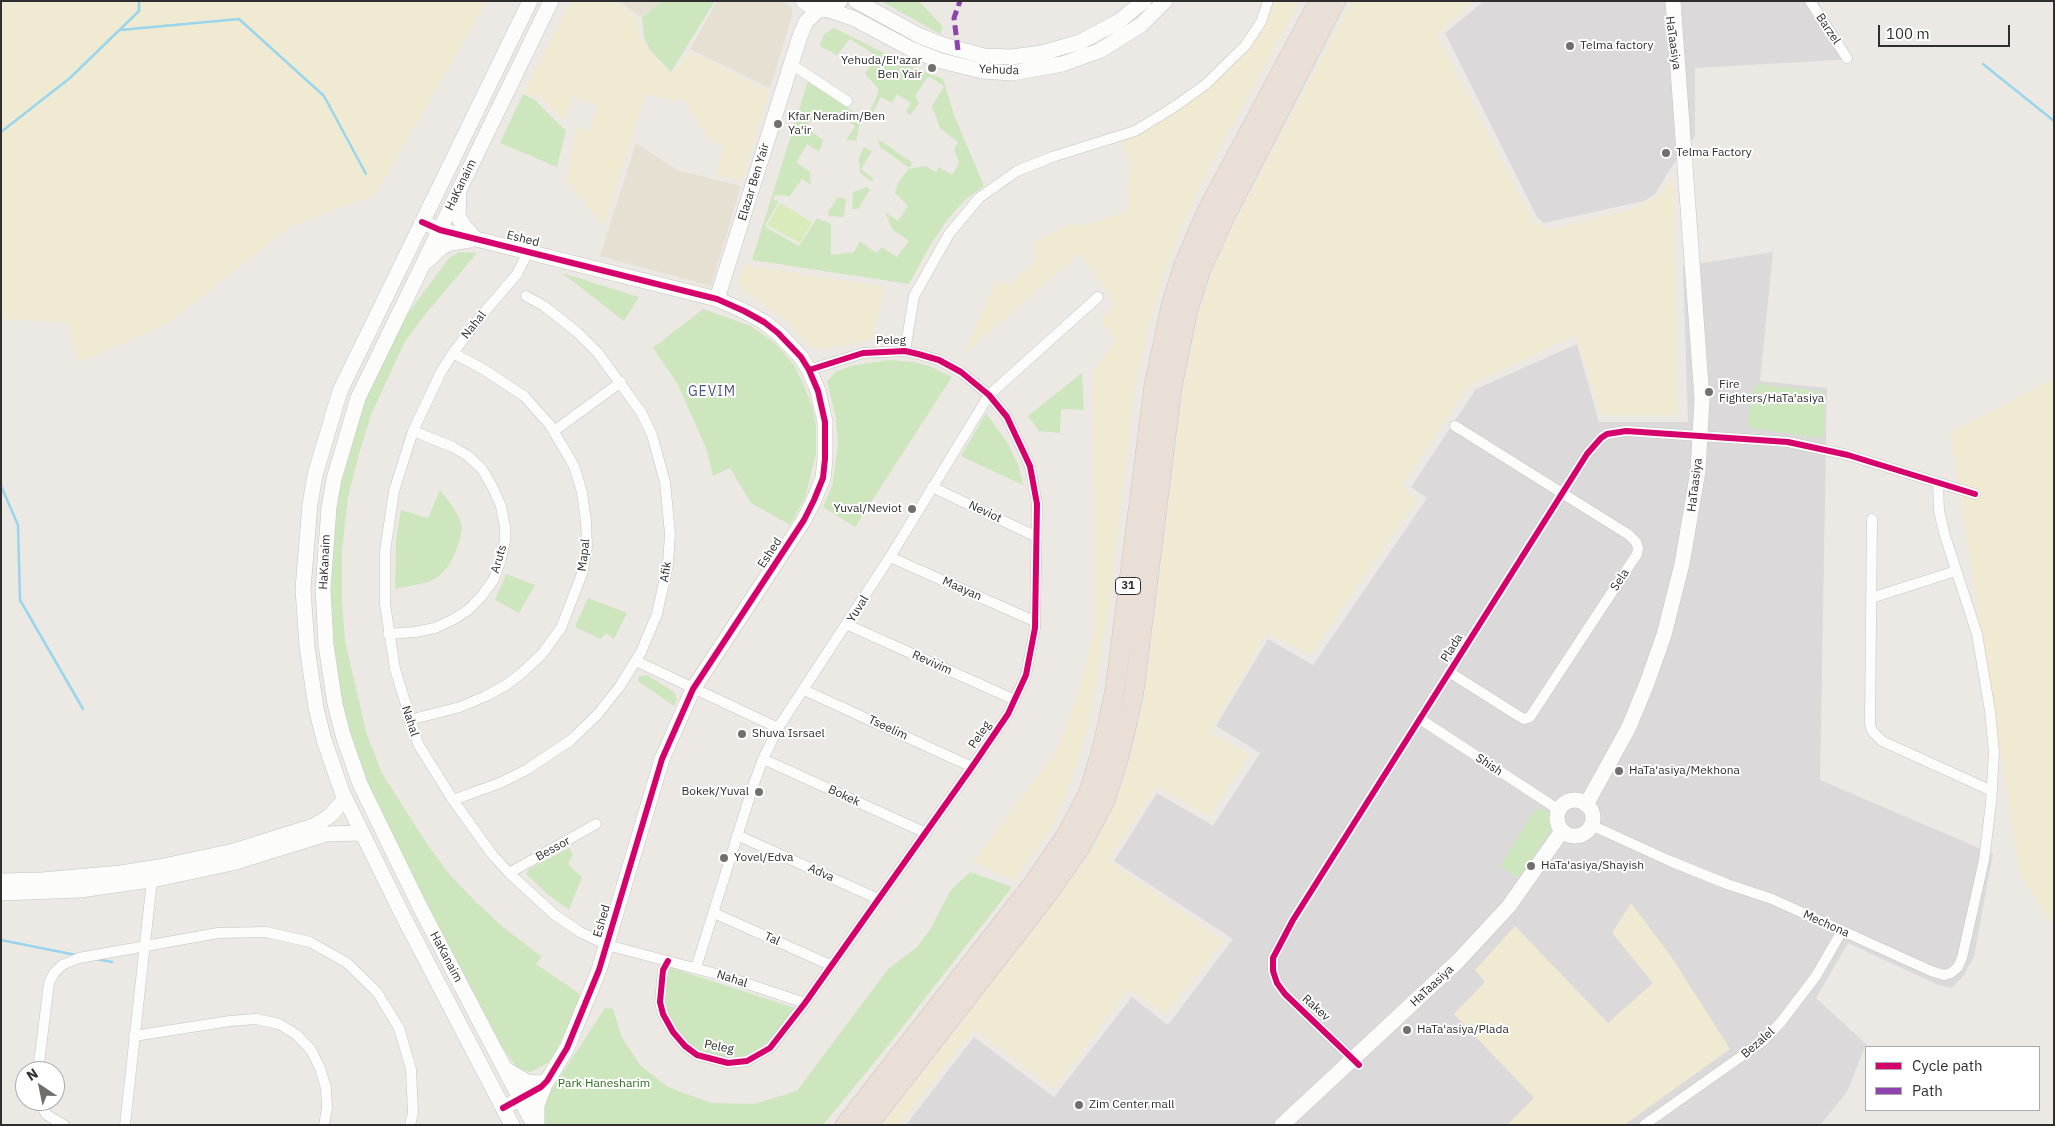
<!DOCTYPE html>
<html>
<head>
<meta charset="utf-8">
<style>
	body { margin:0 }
	#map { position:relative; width:2055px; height:1126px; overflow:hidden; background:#ece8e4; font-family:"IBM Plex Sans",sans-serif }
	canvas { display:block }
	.frame { position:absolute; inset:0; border:2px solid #2e2e2e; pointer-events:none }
	.legend { position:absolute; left:1865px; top:1046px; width:175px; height:65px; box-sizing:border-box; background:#fff; border:1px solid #ababab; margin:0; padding:6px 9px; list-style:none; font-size:15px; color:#2e2e2e }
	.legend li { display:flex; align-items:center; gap:10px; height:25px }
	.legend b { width:25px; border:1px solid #ababab }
	.north { position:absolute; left:15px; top:1061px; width:50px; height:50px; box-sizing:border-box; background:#fff; border:1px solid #ababab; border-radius:50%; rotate:326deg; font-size:14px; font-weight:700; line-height:20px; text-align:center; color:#2e2e2e }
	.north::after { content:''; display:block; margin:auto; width:18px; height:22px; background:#706f6e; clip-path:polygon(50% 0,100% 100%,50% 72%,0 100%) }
	.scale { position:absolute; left:1878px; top:25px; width:132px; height:22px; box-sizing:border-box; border:2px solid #2e2e2e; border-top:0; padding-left:6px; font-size:15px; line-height:18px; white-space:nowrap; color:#2e2e2e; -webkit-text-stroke:4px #fff; paint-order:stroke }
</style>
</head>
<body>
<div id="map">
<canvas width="2055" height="1126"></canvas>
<div class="frame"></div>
<ul class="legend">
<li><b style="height:6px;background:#d6006c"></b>Cycle path</li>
<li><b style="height:6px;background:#8e44ad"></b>Path</li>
</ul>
<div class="north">N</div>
<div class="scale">100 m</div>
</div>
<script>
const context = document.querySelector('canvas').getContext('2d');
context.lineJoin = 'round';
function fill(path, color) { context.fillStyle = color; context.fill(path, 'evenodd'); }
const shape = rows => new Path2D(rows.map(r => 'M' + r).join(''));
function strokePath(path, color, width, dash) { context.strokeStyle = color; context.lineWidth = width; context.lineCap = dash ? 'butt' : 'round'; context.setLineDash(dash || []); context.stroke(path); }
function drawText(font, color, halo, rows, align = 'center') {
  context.font = font + ' "IBM Plex Sans",sans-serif'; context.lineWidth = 4; context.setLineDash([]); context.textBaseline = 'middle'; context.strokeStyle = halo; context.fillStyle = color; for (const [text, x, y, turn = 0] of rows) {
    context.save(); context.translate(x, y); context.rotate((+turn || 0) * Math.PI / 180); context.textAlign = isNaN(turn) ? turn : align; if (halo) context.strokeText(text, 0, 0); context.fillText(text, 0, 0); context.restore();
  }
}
fill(shape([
	[1484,1,1817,1,1854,59,1695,68,1695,136,1672,166,1655,194,1644,201,1544,223,1537,217,1445,33],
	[1773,252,1760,381,1827,388,1820,780,1993,854,1974,956,1964,975,1952,988,1938,985,1848,943,1816,998,1866,1044,1847,1092,1820,1125,906,1125,974,1037,1054,1097,1132,997,1168,1025,1233,939,1114,861,1157,793,1213,826,1260,753,1216,726,1268,639,1313,665,1427,498,1411,487,1476,389,1577,344,1599,422,1688,422,1683,266]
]), '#dcd9db');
fill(shape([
	[619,1,662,1,640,17],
	[717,1,782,1,792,7,792,16,770,88,690,49],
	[636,143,677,170,741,186,711,286,600,256]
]), '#e6e0d3');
fill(shape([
	[662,1,715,1,671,72,650,50,644,37,642,17],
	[881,1,919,1,943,27,940,34],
	[834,28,914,68,943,79,954,115,984,186,966,199,948,219,931,244,909,284,752,260,808,81,861,117,856,141,846,140,855,126,837,114,832,120,818,111,806,127,823,140,821,148,818,151,807,144,797,161,797,163,810,172,811,185,802,179,790,196,775,195,773,200,779,201,765,225,767,228,799,246,817,218,831,224,831,255,854,252,860,241,876,253,882,247,897,257,909,241,892,229,885,212,898,221,908,206,895,193,898,183,908,169,925,166,936,172,939,167,952,175,959,163,954,149,958,142,940,128,932,106,944,86,930,77,927,78,915,96,919,103,910,115,906,112,911,103,897,94,892,103,881,97,872,114,872,117,869,113,878,94,878,88,865,74,875,58,869,51,850,39,837,55,823,48,820,45,824,34],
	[523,94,535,100,566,131,557,167,500,143],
	[878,139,910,161,912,166,908,167,880,147],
	[864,147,872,151,861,169,874,179,871,181,860,173,859,157],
	[867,187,870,190,858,209,852,209,853,192],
	[838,197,846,199,844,217,829,216,828,212],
	[459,252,477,253,423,317,404,343,371,415,359,454,348,497,342,550,342,600,345,641,367,735,382,773,427,844,450,875,473,899,503,927,542,957,536,964,580,994,572,1019,555,1053,548,1063,531,1072,518,1069,502,1047,375,804,355,758,337,692,329,636,332,539,338,494,348,450,361,410,403,320,449,258],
	[562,273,639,297,624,321],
	[703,309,751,326,775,343,794,365,804,386,812,406,816,426,816,454,805,498,790,525,751,503,730,468,713,476,706,448,677,383,653,348],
	[889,360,913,362,929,366,952,377,855,527,823,507,832,486,838,444,836,419,827,381,835,372,851,366],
	[1082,373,1084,410,1061,409,1060,433,1039,431,1028,416],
	[1758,384,1819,391,1825,397,1824,435,1819,438,1750,428,1748,422,1751,392],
	[986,413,1007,442,1018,464,1023,485,961,456],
	[440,490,453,507,459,518,462,527,460,540,455,553,449,565,439,576,429,582,395,589,396,539,401,510,428,518],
	[506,574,535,585,519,613,495,600],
	[588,598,627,613,614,639,606,633,601,639,575,627],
	[647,675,674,692,677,699,674,706,638,681,639,676],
	[1541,808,1549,814,1553,823,1551,831,1518,878,1500,866,1534,811],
	[569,848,573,854,568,864,582,877,569,910,547,894,526,874,529,869],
	[970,872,1012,887,882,1053,823,1125,544,1125,537,1112,605,1008,613,1009,622,1038,641,1066,668,1087,711,1103,754,1104,797,1091,888,969,916,948,930,930,950,891],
	[669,967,795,1008,774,1036,755,1052,746,1056,728,1058,712,1055,699,1050,688,1042,677,1029,668,1013,665,1001]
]), '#cee6be');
fill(shape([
	[1,1,487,1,375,195,291,226,168,323,78,363,68,323,1,319],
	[571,1,615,1,637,18,639,34,642,42,671,75,690,52,769,92,742,182,716,174,724,146,710,140,682,97,673,101,646,94,604,226,566,181,576,127,589,131,597,105,574,97,563,121,541,98,524,92],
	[1264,1,1300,1,1210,166,1181,229,1164,274,1146,336,1134,395,1109,607,1089,725,1070,784,1053,826,1014,880,973,862,1057,750,1079,691,1095,628,1093,371,1116,340,1100,320,1116,305,1080,253,963,355,996,281,1011,285,1037,257,1031,244,1068,225,1085,225,1127,211,1130,162,1121,142,1182,101,1223,65,1253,24],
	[1352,1,1473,1,1437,35,1533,221,1547,230,1626,211,1656,197,1674,178,1678,415,1601,415,1576,335,1468,387,1402,487,1417,500,1311,655,1267,633,1210,731,1250,756,1209,817,1157,786,1108,860,1224,941,1165,1014,1129,989,1054,1089,974,1029,900,1125,882,1125,1056,901,1091,852,1115,805,1131,757,1145,694,1183,390,1199,313,1212,274,1234,224],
	[744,265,885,287,872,340,818,350,810,347,783,318,742,290,738,282],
	[2054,378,2054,928,2020,875,1950,433],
	[1631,903,1671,956,1730,1049,1624,1125,1507,1125,1534,1098,1454,1014,1485,982,1475,970,1515,926,1608,1023,1653,983,1612,933]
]), '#f0ead3');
fill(shape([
	[780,203,812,222,800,243,767,225]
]), '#d9eabb');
strokePath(shape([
	[120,30,239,19,324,96,366,174],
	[1983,64,2054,121],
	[1,132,70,78,139,11,139,1],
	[1,486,18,525,20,600,83,709],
	[1,940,76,955],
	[96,959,112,962]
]), '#99d6ec', 2.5);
const street = shape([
	[1810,1,1847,58],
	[791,64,847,101],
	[528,252,517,274,481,316,453,353,441,372,413,431,394,491,385,551,385,604,395,669,418,744,453,800,491,853,509,873,555,915,580,932,607,945,724,976,805,1003],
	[905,351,914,296,949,234,979,198,1017,171,1052,157,1135,131,1174,107,1205,85,1245,46,1261,22,1268,1],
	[554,431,621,382],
	[932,487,1037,537],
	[1872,519,1870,724,1872,731,1882,741,1992,791],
	[890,557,1034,621],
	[1871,598,1956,571],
	[848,625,1015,700],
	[388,634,415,632,435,628,454,619,468,610,481,597,494,579,500,562,505,541,505,527,501,506,493,488,482,469,468,456,453,447,413,431],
	[636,661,778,728],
	[1449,672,1517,715,1524,719,1530,717,1637,554,1638,548,1636,542,1629,535,1455,426],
	[804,690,972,767],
	[1420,719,1559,810],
	[409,720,460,707,486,696,506,685,523,672,542,654,561,628,583,571,587,547,586,522,582,492,574,466,550,425,524,396,483,369,453,353],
	[763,759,926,833],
	[453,800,500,783,526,770,571,740,597,715,620,686,641,652,657,614,668,564,670,534,665,482,652,435,641,412,598,353,577,332,544,306,526,296],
	[1591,825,1670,861,1727,884,1772,899,1931,971,1944,975,1951,973,1958,967,1962,958,1984,860,1991,803,1994,752,1990,711,1977,634,1945,536,1939,511,1938,483],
	[737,835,878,899],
	[509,873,596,824],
	[714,913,830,965],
	[668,961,663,970,660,1002,663,1014,673,1032,685,1046,697,1055,728,1063,747,1061,770,1048,805,1003,972,767,1008,714,1026,675,1035,628,1037,504,1030,466,1007,417,989,395,961,372,939,360,918,354,905,351,863,353,809,370],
	[696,968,752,789,763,759,778,728,890,557,989,395,1098,297],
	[134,1036,230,1021,256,1019,279,1024,297,1035,311,1050,320,1068,326,1088,327,1108,324,1125],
	[1359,1065,1285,994,1277,983,1273,971,1273,958,1293,920,1587,454,1601,438,1607,434,1626,431,1788,442,1848,455,1975,494],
	[38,1071,49,983,54,973,62,965,79,958,218,933,266,932,310,942,347,963,377,992,399,1028,411,1069,413,1113,410,1125],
	[38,1101,47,1115,64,1125],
	[125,1125,152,880],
	[1644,1125,1763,1041,1781,1022,1816,976,1842,931]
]);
const secondary = shape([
	[803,1,813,8,822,10,833,7,840,1],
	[856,1,918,35,943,45,984,56,1011,57,1042,53,1080,42,1118,22,1144,1],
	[826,9,855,19,911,49,938,60,982,71,1012,73,1062,64,1099,51,1141,25,1165,1],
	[459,195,458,214,460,220,464,226,475,238],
	[422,222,440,230,717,299,744,311,764,322,778,333,801,357,809,370,818,391,825,422,825,459,823,478,814,500,804,520,693,689,662,759,599,970,567,1048,547,1081,541,1087,503,1108],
	[427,261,442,247,451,243,470,240],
	[717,299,800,36,806,22,819,9],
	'1557 818a18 18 0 1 1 36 0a18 18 0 1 1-36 0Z',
	[1586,805,1629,727,1647,683,1664,635,1682,564,1698,471,1702,399,1673,1],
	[1,881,42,880,121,873,159,867,234,851,314,826,331,815,345,798],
	[1,893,80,890,157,879,232,863,326,834,360,833],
	[505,1069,527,1082,539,1083,547,1081],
	[512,1125,403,916,342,792,324,740,316,708,307,647,303,589,310,504,315,475,340,391,530,1],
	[534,1125,420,907,360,784,343,735,335,704,326,645,323,589,329,507,334,479,358,398,551,1],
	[537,1125,537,1105,546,1082],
	[1282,1125,1458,961,1509,906,1562,831]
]);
const highway = shape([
	[845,1125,1033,884,1065,837,1088,794,1102,749,1115,689,1154,385,1171,305,1184,264,1207,211,1319,1],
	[868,1125,1047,895,1081,846,1105,801,1120,754,1134,692,1172,388,1188,310,1201,270,1224,219,1336,1]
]);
strokePath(street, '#c5c4c5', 11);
strokePath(secondary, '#c5c4c5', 16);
strokePath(highway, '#c6c5c4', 20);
strokePath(street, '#fcfcfb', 10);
strokePath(secondary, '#fcfcfb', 15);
strokePath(highway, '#eadfd6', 19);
strokePath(shape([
	[958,50,954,18,960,1]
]), '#8e44ad', 5, [10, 5]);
strokePath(shape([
	[422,222,440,230,717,299,744,311,764,322,778,333,801,357,809,370,818,391,825,422,825,459,823,478,814,500,804,520,693,689,662,759,599,970,567,1048,547,1081,541,1087,503,1108],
	[668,961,663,970,660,1002,663,1014,673,1032,685,1046,697,1055,728,1063,747,1061,770,1048,805,1003,972,767,1008,714,1026,675,1035,628,1037,504,1030,466,1007,417,989,395,961,372,939,360,918,354,905,351,863,353,809,370],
	[1359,1065,1285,994,1277,983,1273,971,1273,958,1293,920,1587,454,1601,438,1607,434,1626,431,1788,442,1848,455,1975,494]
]), '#d6006c', 6);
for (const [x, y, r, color] of [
	[1570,46,5,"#706f6e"],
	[932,68,5,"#706f6e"],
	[778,124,5,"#706f6e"],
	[1666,153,5,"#706f6e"],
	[1709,392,5,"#706f6e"],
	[912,509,5,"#706f6e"],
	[742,734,5,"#706f6e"],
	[1619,771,5,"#706f6e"],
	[759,792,5,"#706f6e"],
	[724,858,5,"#706f6e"],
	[1531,866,5,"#706f6e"],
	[1407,1030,5,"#706f6e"],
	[1079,1105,5,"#706f6e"]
]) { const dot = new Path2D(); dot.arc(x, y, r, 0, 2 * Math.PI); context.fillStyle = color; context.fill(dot); strokePath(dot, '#fff', 2); }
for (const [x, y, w] of [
	[1128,586,25]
]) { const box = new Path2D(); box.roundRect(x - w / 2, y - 8.5, w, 17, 4); context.fillStyle = '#fff'; context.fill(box); strokePath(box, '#2e2e2e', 1); }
drawText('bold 11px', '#2e2e2e', null, [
	["31",1128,586]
]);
drawText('12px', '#2e2e2e', '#fff', [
	["Barzel",1828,29,56],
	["HaTaasiya",1673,43,82],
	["Yehuda",999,70,2],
	["Elazar Ben Yair",754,182,-73],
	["HaKanaim",461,185,-64],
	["Eshed",523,239,14],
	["Nahal",474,325,-52],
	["Peleg",891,341],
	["HaTaasiya",1695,485,-83],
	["Neviot",985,512,25],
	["Eshed",770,553,-57],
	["Mapal",584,555,-83],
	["Aruts",499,559,-74],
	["HaKanaim",325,562,-87],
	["Afik",666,572,-81],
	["Sela",1620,580,-57],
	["Maayan",962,589,24],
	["Yuval",858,609,-58],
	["Plada",1452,648,-58],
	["Revivim",932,663,24],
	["Nahal",410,721,72],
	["Tseelim",888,728,25],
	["Peleg",980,735,-56],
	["Shish",1489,765,34],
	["Bokek",844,796,25],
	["Bessor",553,849,-29],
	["Adva",821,873,24],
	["Eshed",602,921,-74],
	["Mechona",1826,924,24],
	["Tal",772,939,24],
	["HaKanaim",446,957,62],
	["Nahal",732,979,18],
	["HaTaasiya",1432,986,-43],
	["Rakev",1316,1008,42],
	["Bezalel",1758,1043,-41],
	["Peleg",719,1047,11]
]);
drawText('12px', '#2e2e2e', '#fff', [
	["Telma factory",1580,46],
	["Yehuda/El'azar",922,61,"right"],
	["Ben Yair",922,75,"right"],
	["Kfar Neradim/Ben",788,117],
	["Ya'ir",788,131],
	["Telma Factory",1676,153],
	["Fire",1719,385],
	["Fighters/HaTa'asiya",1719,399],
	["Yuval/Neviot",902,509,"right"],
	["Shuva Isrsael",752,734],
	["HaTa'asiya/Mekhona",1629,771],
	["Bokek/Yuval",749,792,"right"],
	["Yovel/Edva",734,858],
	["HaTa'asiya/Shayish",1541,866],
	["HaTa'asiya/Plada",1417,1030],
	["Zim Center mall",1089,1105]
], 'left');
drawText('12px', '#2c6e1b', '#fff', [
	["Park Hanesharim",604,1084]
]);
context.letterSpacing = '1px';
drawText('14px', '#4d5680', '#fff', [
	["GEVIM",712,392]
]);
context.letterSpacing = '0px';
</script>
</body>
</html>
